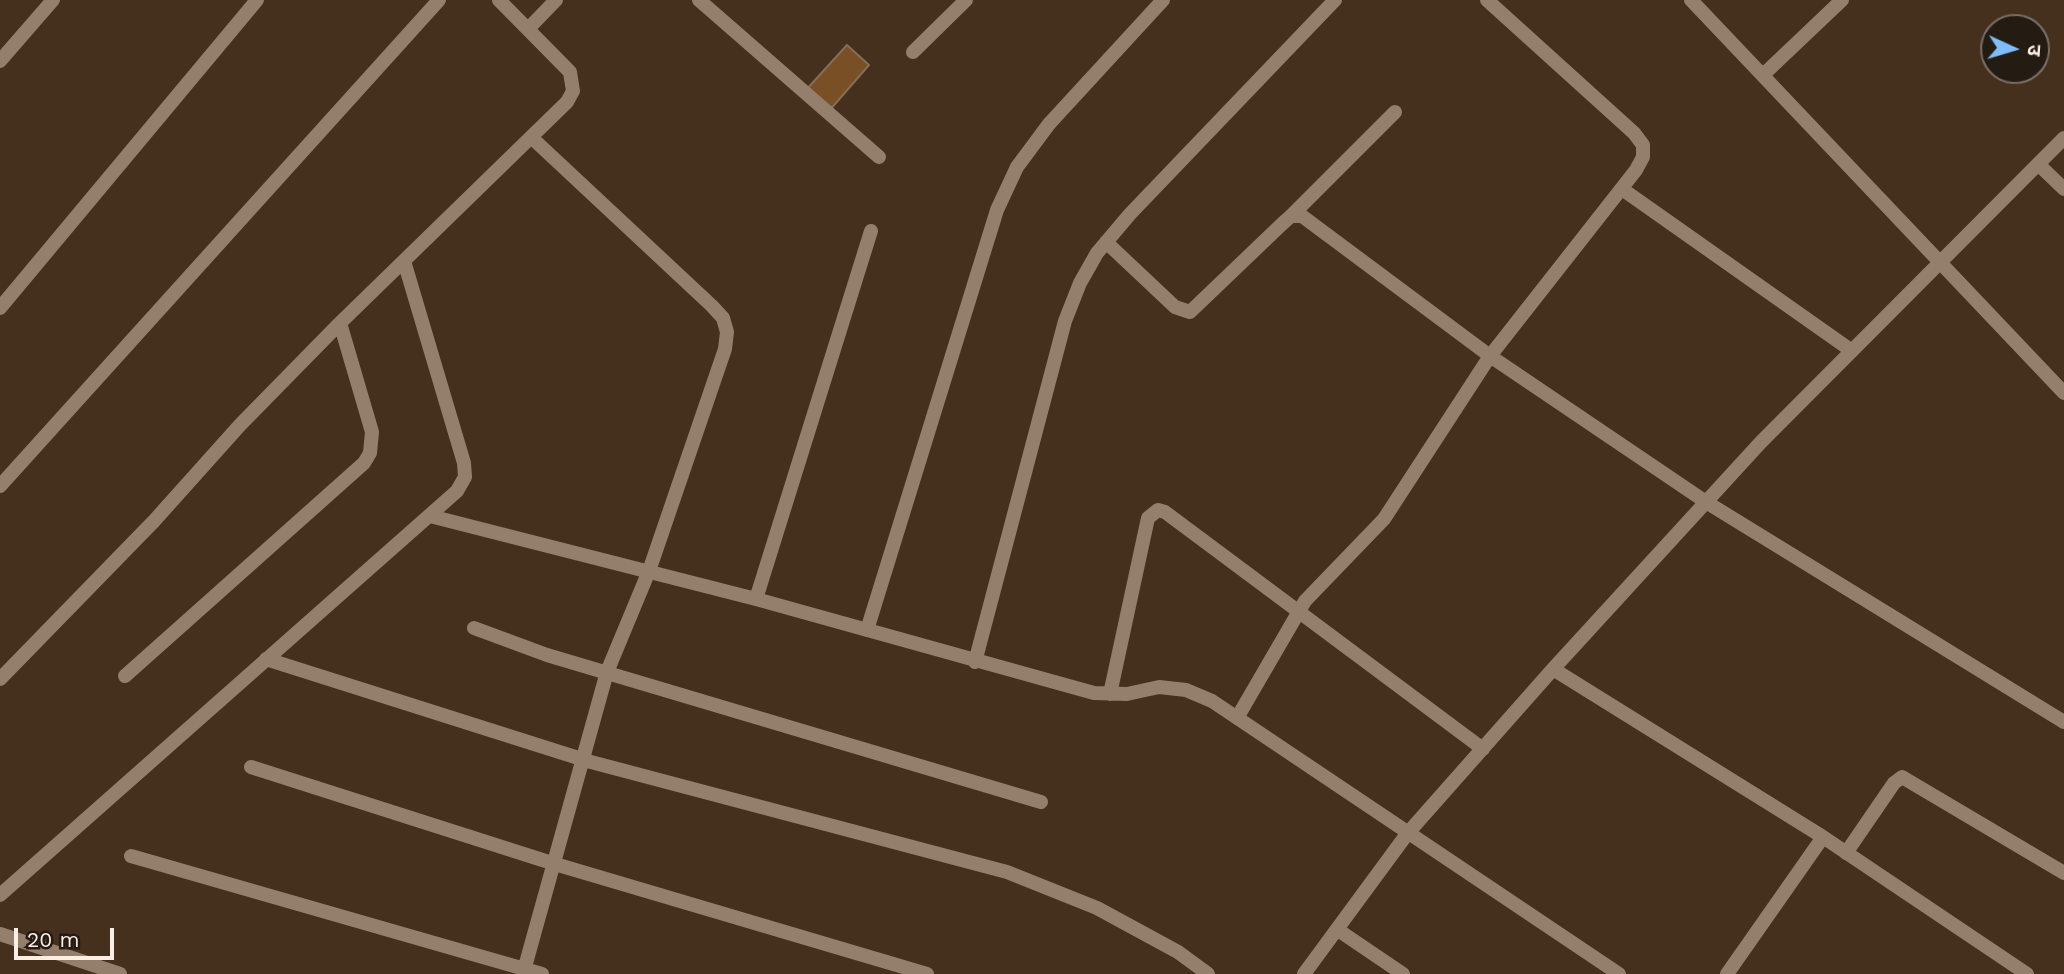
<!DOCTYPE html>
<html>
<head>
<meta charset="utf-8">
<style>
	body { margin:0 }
	#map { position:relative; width:2064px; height:974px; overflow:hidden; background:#45301d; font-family:"Work Sans","Noto Sans Devanagari",sans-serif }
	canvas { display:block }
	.north { position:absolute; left:1980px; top:14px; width:70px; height:70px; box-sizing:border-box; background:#241b12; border:2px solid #7a6f65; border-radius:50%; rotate:94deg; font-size:19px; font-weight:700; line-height:28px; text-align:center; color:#fceee2 }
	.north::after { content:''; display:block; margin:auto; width:24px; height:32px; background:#7fbdfa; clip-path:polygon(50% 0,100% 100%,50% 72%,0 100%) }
	.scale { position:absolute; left:14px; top:928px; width:100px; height:32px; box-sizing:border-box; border:4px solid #fceee2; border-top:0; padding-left:9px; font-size:21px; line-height:24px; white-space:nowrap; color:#fceee2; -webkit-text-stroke:5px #241b12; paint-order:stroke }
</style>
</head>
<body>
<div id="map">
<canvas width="2064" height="974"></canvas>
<div class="north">उ</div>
<div class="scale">20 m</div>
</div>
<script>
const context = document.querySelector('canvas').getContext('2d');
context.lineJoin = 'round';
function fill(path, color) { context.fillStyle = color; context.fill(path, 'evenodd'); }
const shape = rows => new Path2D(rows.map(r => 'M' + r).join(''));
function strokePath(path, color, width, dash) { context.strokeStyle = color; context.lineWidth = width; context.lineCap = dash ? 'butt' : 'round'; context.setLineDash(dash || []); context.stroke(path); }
const building = shape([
	[847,45,869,65,829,111,806,90,847,45]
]);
fill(building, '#794f25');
strokePath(building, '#856d58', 2);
strokePath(shape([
	[699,0,879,157],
	[1691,0,2064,393],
	[528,29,556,0],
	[913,52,966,0],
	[0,61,53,0],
	[1763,75,1842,0],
	[2038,164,2064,189],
	[1622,189,1852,351],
	[1291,216,1395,112],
	[1106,242,1175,307,1190,312,1282,224,1291,216,1302,216,1490,356,1706,502,2064,722],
	[0,308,257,0],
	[0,486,439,0],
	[430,516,756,599,1094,693,1127,694,1159,687,1186,690,1212,701,1619,974],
	[756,599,871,231],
	[474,628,547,655,1041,802],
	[867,630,997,210,1017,167,1049,124,1163,0],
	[266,659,591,762,1007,872,1097,908,1178,952,1208,974],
	[975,662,1065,321,1080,283,1097,253,1130,214,1335,0],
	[1553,669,1823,837,2027,974],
	[125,676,364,463,370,453,372,432,340,323],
	[0,679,154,521,240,425,340,323,567,102,573,91,570,72,499,0],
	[1110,694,1148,518,1158,510,1165,512,1483,749],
	[1237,718,1305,601,1384,519,1490,356,1636,170,1643,157,1643,145,1634,133,1487,0],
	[251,767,555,864,927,974],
	[1846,853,1894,783,1902,777,2064,873],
	[131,856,542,974],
	[0,895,457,491,465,477,464,463,404,261],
	[1338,930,1403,974],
	[0,934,120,974],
	[523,974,607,672,649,571,725,349,727,332,723,318,712,306,531,137],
	[1304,974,1407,834,1553,669,1761,442,2064,138],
	[1727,974,1823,837]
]), '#947f6d', 14);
</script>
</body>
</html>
